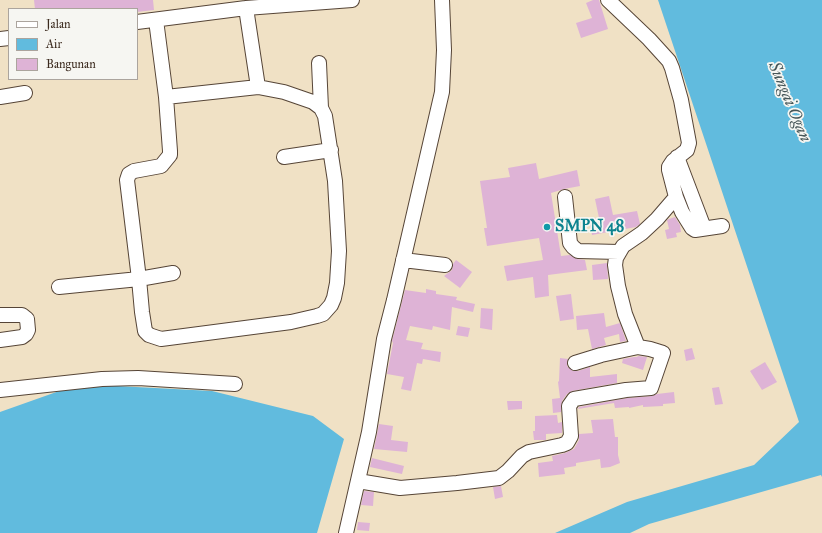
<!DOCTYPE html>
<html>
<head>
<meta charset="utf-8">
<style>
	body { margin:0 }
	#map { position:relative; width:822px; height:533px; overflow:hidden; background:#f0e1c5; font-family:"IM FELL Great Primer",serif }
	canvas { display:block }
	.legend { position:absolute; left:8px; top:8px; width:130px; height:72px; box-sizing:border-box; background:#f6f6f2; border:1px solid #aba49d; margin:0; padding:5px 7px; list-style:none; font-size:12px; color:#3b2a1e }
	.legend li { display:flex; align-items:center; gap:8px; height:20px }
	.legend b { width:20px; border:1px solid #aba49d }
</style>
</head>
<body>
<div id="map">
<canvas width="822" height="533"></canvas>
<ul class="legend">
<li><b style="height:5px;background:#fff"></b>Jalan</li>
<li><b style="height:11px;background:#61bbde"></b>Air</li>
<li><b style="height:11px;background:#deb3d6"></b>Bangunan</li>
</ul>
</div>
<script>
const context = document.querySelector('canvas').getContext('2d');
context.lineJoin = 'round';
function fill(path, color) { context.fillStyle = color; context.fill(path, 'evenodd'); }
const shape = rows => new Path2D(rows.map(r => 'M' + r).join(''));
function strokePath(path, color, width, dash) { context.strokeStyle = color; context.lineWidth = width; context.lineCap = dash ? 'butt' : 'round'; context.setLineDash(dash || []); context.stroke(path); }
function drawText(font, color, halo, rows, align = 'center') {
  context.font = font + ' "IM FELL Great Primer",serif'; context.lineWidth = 3.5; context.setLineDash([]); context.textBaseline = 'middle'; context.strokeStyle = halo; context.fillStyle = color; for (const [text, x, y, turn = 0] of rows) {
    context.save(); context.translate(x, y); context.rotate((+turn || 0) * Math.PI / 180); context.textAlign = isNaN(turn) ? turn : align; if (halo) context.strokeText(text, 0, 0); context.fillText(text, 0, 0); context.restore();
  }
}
fill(shape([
	[658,0,822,0,822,477,821,475,649,524,630,533,555,533,627,502,754,465,799,422],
	[79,384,212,391,313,416,344,439,317,533,0,533,0,412]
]), '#61bbde');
fill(shape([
	[34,0,153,0,154,10,137,12,137,9,35,9],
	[593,0,599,0,608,29,581,38,576,23,592,18,586,3],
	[536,163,539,179,577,170,580,186,564,189,551,193,561,256,570,255,577,259,585,260,587,270,548,275,549,296,535,298,533,277,507,281,504,266,543,260,539,238,487,246,484,228,487,228,480,181,510,177,508,168],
	[609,196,613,215,637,211,640,224,636,227,592,235,589,220,599,218,595,199],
	[675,217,680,225,681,232,676,233,677,237,667,239,665,230,669,229,667,220,669,219],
	[456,260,472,272,460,288,444,276,452,270,453,264],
	[607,263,608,279,593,280,592,265],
	[426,289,436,291,436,294,457,297,456,300,475,304,473,312,452,307,450,330,433,326,432,330,410,326,406,340,423,343,421,349,441,352,440,362,423,359,422,364,417,363,411,391,401,389,404,377,387,374,393,343,392,341,405,290,426,293],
	[571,294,574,319,560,321,556,296],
	[481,308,493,309,492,330,480,328],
	[604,313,606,327,620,323,626,341,620,342,619,334,604,338,606,345,592,349,588,329,577,330,576,316],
	[458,326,470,328,468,337,456,335],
	[692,348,695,359,686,361,684,350],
	[638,356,647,357,643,370,622,363,623,359,634,357,637,357],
	[560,358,568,359,567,366,573,371,578,371,590,367,590,377,617,374,617,383,572,391,567,394,562,401,561,412,553,413,552,399,560,398,558,382,559,381],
	[765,362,777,382,762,390,750,371],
	[719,387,723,404,715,405,712,388],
	[674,392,675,403,663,404,663,406,643,407,643,405,629,408,629,407,615,408,614,403,578,409,579,407,627,398,652,396,657,394],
	[507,401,522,401,522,409,508,410],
	[557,415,558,423,562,422,562,433,546,434,546,440,534,440,533,431,535,431,535,416],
	[613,419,615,437,618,437,618,455,620,463,610,467,601,468,600,459,576,463,576,466,564,468,565,474,539,477,538,463,553,461,552,456,565,453,574,449,579,440,579,434,593,433,591,420],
	[379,424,393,426,391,440,408,442,407,452,374,449],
	[372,458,404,466,402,474,370,467],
	[501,486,503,497,495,499,493,487],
	[364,491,374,492,373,506,361,505],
	[358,522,370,523,369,531,357,530]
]), '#deb3d6');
const minor = shape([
	[608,0,649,39,669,61,672,68,681,100,689,143,687,150,673,161,669,167,669,170,676,197,657,219,642,233,623,246,616,258,615,265,618,286,625,314,638,347],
	[156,20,166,97,170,151,170,155,161,166,134,171,129,174,127,180,139,279,173,273],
	[137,22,246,8,352,0],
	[0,39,9,38],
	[319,63,321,108],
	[0,97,25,93],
	[166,97,258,87],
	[284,157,331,150],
	[677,157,704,228],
	[565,197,570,243,573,247,578,251,619,252],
	[676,197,682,212,692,228,695,230,722,226],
	[403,260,445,265],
	[59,287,139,279,142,312,145,331,149,335,161,339,291,322,317,316,323,314,331,305,334,298,337,283,339,251,335,181,325,116,321,108,313,102,284,92,258,87,246,8],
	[0,315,22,315,27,319,28,330,26,334,22,337,0,340],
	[0,390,102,379,138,378,235,384],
	[358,481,400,488,457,483,499,478,508,471,522,456,529,452,562,445,567,443,571,436,569,406,574,399,626,390,651,388,663,353,650,349,638,347,601,355,575,363],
	[346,533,369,432,384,339,394,300,442,92,444,50,442,0]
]);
strokePath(minor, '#564537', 16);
strokePath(minor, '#fff', 14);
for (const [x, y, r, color] of [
	[547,227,4,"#0f9aa8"]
]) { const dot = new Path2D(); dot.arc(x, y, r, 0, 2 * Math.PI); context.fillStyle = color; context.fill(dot); strokePath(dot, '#f6f6f2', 1.5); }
drawText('bold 16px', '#0d838f', '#f6f6f2', [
	["SMPN 48",555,227]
], 'left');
drawText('italic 17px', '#465658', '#f6f6f2', [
	["Sungai Ogan",789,102,67]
]);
</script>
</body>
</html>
